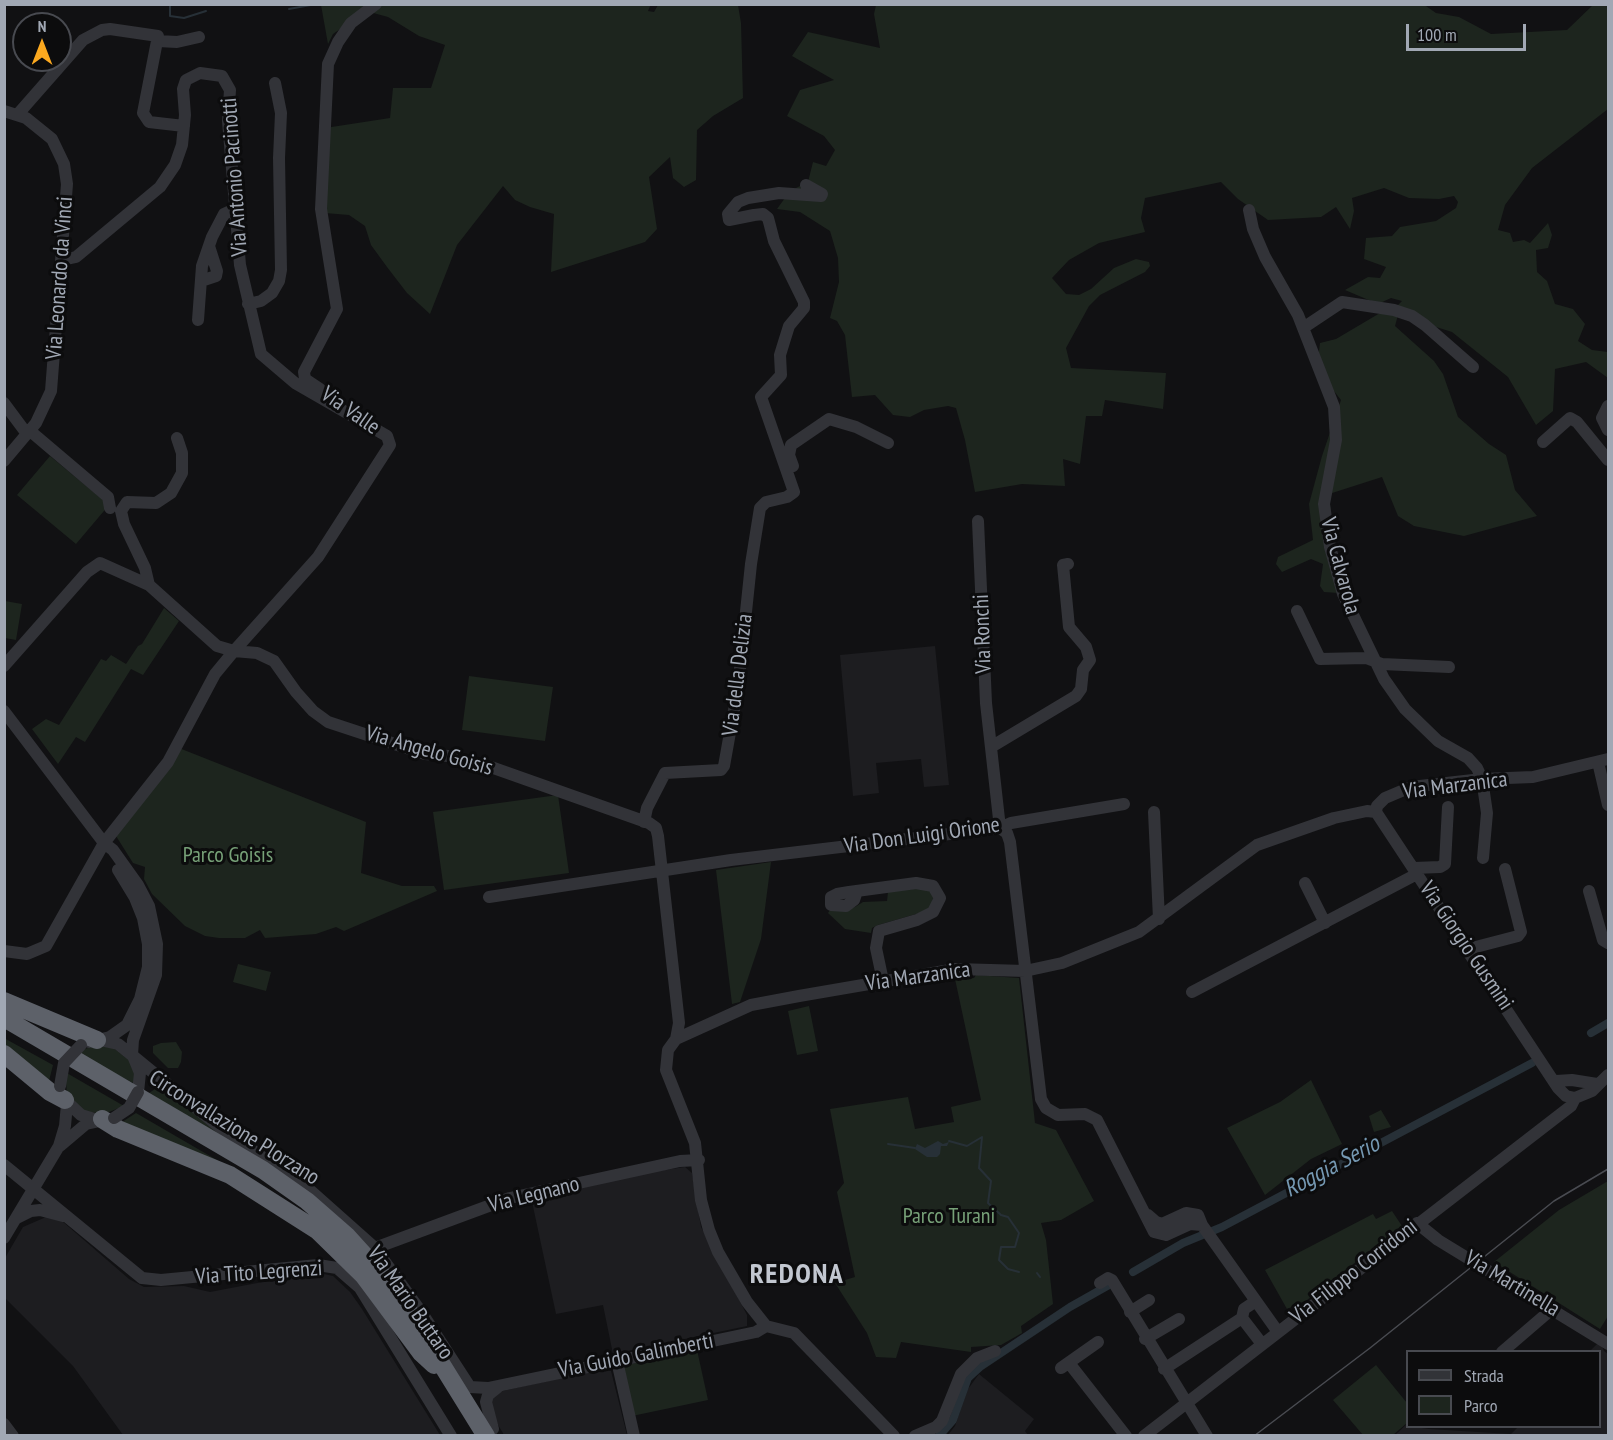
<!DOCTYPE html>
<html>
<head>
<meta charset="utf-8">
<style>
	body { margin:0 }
	#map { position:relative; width:1613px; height:1440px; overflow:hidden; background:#111113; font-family:"PT Sans Narrow",sans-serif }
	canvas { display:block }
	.frame { position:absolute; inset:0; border:6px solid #a1a8b4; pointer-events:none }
	.legend { position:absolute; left:1406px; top:1350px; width:195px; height:78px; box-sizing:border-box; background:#0c0c0d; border:2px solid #484a50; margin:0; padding:8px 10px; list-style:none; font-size:18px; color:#a1a8b4 }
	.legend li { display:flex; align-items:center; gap:12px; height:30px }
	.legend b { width:30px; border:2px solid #484a50 }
	.north { position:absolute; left:12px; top:12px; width:60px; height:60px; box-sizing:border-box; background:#0c0c0d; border:2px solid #484a50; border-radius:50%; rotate:0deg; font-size:16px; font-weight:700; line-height:24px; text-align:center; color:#a1a8b4 }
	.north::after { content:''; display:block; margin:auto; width:21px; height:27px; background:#fca91f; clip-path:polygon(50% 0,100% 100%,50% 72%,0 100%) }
	.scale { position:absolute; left:1406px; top:24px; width:120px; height:27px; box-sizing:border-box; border:3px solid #a1a8b4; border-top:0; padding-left:8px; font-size:18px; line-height:21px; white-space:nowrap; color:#a1a8b4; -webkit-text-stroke:4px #0c0c0d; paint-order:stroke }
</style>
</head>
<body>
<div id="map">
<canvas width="1613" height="1440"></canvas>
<div class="frame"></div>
<ul class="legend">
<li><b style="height:8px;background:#323338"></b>Strada</li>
<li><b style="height:16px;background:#1d251e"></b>Parco</li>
</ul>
<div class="north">N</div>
<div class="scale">100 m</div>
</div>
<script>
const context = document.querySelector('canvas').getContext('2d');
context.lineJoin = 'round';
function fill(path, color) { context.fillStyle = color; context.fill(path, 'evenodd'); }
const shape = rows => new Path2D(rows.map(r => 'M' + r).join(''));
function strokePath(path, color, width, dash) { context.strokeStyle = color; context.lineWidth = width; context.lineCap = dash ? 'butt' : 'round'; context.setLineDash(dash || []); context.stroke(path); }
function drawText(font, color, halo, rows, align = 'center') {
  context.font = font + ' "PT Sans Narrow",sans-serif'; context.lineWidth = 6; context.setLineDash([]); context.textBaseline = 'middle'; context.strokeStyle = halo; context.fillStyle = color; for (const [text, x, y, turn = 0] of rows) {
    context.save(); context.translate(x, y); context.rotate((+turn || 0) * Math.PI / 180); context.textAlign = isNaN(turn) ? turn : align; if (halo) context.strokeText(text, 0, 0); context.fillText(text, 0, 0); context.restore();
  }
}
fill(shape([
	[935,646,949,785,924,787,921,759,876,763,879,793,853,796,840,655],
	[685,1167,692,1173,701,1227,747,1315,747,1326,613,1354,603,1305,556,1314,531,1197,643,1173],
	[46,1217,62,1221,129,1279,144,1287,184,1286,210,1292,315,1272,333,1276,350,1292,362,1309,440,1435,123,1435,73,1366,5,1298,5,1258,23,1227],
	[1600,1341,1604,1351,1608,1354,1608,1435,1394,1436,1407,1424,1408,1426,1429,1429,1511,1434,1518,1427,1600,1426,1600,1352,1590,1351],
	[610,1367,627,1435,504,1435,491,1413,492,1399,498,1392],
	[979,1374,1034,1419,1025,1431,1028,1435,948,1435,955,1426,968,1389]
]), '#1d1d20');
fill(shape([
	[651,4,648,11,654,12,658,5,738,5,741,23,743,98,713,116,697,130,696,180,684,187,673,178,670,157,649,177,657,229,645,242,551,272,554,214,530,207,515,200,503,186,457,245,430,314,407,293,387,267,371,245,365,226,349,215,325,213,325,128,390,118,393,88,431,88,445,45,419,36,388,17,366,11,333,34,328,44,321,5],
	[1423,4,1436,13,1459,17,1491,34,1567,30,1593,5,1608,5,1608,109,1532,168,1505,205,1498,230,1510,233,1513,242,1524,240,1530,243,1548,223,1552,235,1548,248,1536,250,1537,272,1547,281,1555,304,1573,309,1585,324,1578,341,1592,350,1608,352,1608,378,1586,362,1555,369,1553,411,1536,425,1508,377,1452,332,1398,315,1395,326,1434,361,1443,374,1458,417,1489,444,1506,455,1515,490,1537,516,1464,536,1414,526,1398,516,1382,477,1329,494,1339,593,1324,592,1320,586,1323,564,1311,559,1282,572,1276,564,1278,557,1313,540,1309,504,1322,456,1341,400,1330,386,1318,360,1320,343,1336,339,1380,313,1397,306,1402,301,1391,298,1378,304,1345,290,1368,277,1380,278,1386,267,1364,259,1366,238,1392,236,1400,227,1436,221,1456,208,1458,202,1454,196,1439,199,1409,198,1384,188,1352,198,1354,211,1350,229,1336,207,1321,217,1268,220,1238,199,1221,182,1145,198,1141,218,1145,232,1099,243,1069,260,1052,278,1066,294,1079,295,1091,289,1114,268,1136,259,1149,262,1150,266,1145,272,1100,295,1089,306,1066,348,1071,368,1166,373,1163,409,1105,400,1102,416,1086,416,1080,464,1063,459,1065,486,1022,484,975,492,965,440,956,408,948,406,924,410,910,417,893,415,875,395,852,397,845,335,837,321,830,318,839,282,838,258,830,231,800,212,777,209,790,191,808,182,813,162,826,166,835,150,824,136,787,116,800,90,834,80,792,56,808,32,880,48,874,14,876,5],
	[50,456,109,505,76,544,17,495],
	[5,601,22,604,16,640,5,638],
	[164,608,179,621,143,675,131,669,85,742,76,737,58,764,32,729,46,719,59,725,101,659,106,661,111,655,126,664,138,646,142,644],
	[469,676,553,687,545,741,462,730],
	[179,748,366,822,361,873,402,886,434,886,437,891,344,931,336,927,316,934,265,938,260,930,245,938,219,938,205,936,185,926,152,894,144,879,145,867,133,863,116,836],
	[558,795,569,873,444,890,433,812],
	[771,862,761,939,740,1002,732,1004,716,870],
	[928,887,934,895,930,910,878,925,872,928,871,933,845,929,828,913,830,910,855,907,863,902,887,901,888,892],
	[238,964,271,972,266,991,233,982],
	[976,975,1019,978,1035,1123,1056,1130,1094,1201,1061,1220,1041,1223,1046,1240,1053,1304,1021,1326,1022,1333,1001,1345,971,1347,971,1352,901,1342,896,1358,876,1357,867,1333,835,1283,855,1277,837,1192,844,1183,830,1109,908,1097,915,1129,954,1122,951,1107,981,1100,955,979,974,978],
	[809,1006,818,1051,797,1055,788,1011],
	[4,1038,53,1065,48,1085,5,1049],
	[176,1042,182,1052,181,1062,178,1068,168,1068,153,1053,153,1046,161,1043],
	[92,1046,112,1047,129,1060,134,1072,135,1084,76,1053],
	[65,1072,124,1106,104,1114,84,1111,67,1094],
	[1311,1080,1342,1144,1311,1159,1265,1195,1227,1128,1280,1102],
	[155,1089,166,1091,181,1101,244,1150,146,1095],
	[1381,1110,1391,1127,1374,1132,1369,1116],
	[136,1113,229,1167,119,1124],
	[1608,1181,1608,1316,1600,1329,1494,1262,1559,1210],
	[1392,1211,1402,1226,1307,1300,1287,1309,1265,1270,1373,1214,1376,1219],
	[697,1350,708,1400,632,1416,622,1366],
	[1376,1365,1407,1403,1407,1423,1393,1435,1363,1435,1333,1400]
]), '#1d251e');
fill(shape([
	[938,1141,943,1144,949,1142,947,1146,941,1146,940,1154,937,1157,927,1157,915,1149,917,1144,925,1148]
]), '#273037');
strokePath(shape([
	[170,4,170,16,184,18,206,11],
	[289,9,316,4],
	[949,1141,967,1146,982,1137,979,1168,991,1181,988,1203,1001,1215,1008,1217,1019,1233,1015,1247,1001,1247,999,1260,1008,1269,1019,1272],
	[888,1144,915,1148],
	[1037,1273,1040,1277]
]), '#273037', 2);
strokePath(shape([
	[1591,1033,1608,1023],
	[1133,1272,1183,1243,1222,1227,1532,1063],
	[939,1436,953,1420,968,1378,980,1367,1070,1307,1109,1285]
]), '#273037', 8);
strokePath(shape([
	[158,41,177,42,199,37],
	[4,111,26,118,52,139,64,164,67,184,51,391,36,423,4,461],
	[18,114,83,40,102,30,110,29,158,36,143,113,149,122,184,126],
	[1249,210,1253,229,1265,257,1298,315,1334,407,1336,440,1324,504,1330,547,1343,594,1384,679,1405,709,1438,741,1468,758,1477,768,1482,779,1487,813,1483,858],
	[201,281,216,276,217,271,209,246],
	[248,304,261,301,272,293,279,281,281,270,279,158,281,113,275,83],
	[198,320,202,266,212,237,224,214,235,209],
	[1303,328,1342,302,1394,310,1412,316,1425,325,1473,367],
	[320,389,305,379,304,372,337,309,321,209,328,64,338,42,351,23,376,4],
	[4,403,27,434],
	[1608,406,1602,418,1608,430],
	[29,430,108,497,110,508],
	[1543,442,1570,418,1577,422,1608,460],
	[793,466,789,455,791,445,829,419,856,427,888,443],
	[978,521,986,703,1000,828],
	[149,585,145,568,124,524,121,511,127,502,156,503,171,493,182,473,182,453,177,438],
	[1297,611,1320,659,1366,658,1382,664,1449,667],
	[4,666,87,572,100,563,149,585,217,646,234,651,318,557,390,445,387,436,295,383,261,354,240,265,228,121,230,90,222,76,200,73,186,80,183,89,185,115,182,145,175,165,160,187,76,257,62,260],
	[4,711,104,843,113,850,138,885,149,906,157,944,156,975,133,1040,132,1055],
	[991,747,1076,696,1081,689,1083,670,1090,660,1086,647,1069,627,1063,565,1068,564],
	[1598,762,1608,805],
	[1154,812,1159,919],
	[1376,812,1558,1088,1566,1096,1575,1098],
	[1376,812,1377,806,1385,798,1411,787,1482,779,1533,777,1608,759],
	[644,822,647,808,665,773,721,770,724,766,738,688,751,564,760,508,766,502,787,497,794,492,761,397,781,375,780,355,784,342,789,326,804,308,804,302,774,241,768,218,763,214,754,215,729,220,728,214,738,202,748,198,779,193,821,196,822,194,806,185],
	[1000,828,1007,833,1010,842,1041,1099,1046,1108,1058,1115,1085,1114,1097,1120,1154,1232,1166,1235,1190,1224,1202,1225],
	[1414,868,1440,867,1445,864,1448,807],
	[1305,883,1325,923],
	[857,891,854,900,846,906,831,905,831,897,837,894,849,892,916,883,933,886,940,898,933,912,917,920,879,931,876,948,883,981],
	[1589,891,1603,940,1608,943],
	[489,897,731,860,1000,828,1011,823,1124,804],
	[1468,949,1518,936,1521,932,1505,869],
	[4,951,27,954,46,946,104,843,168,762,215,674,234,651,257,653,274,661,296,692,313,711,328,722,425,754,448,756,488,766,649,823,656,828,658,836,679,1023,676,1039,668,1050,666,1070,695,1143,701,1200,709,1230,718,1252,747,1302,766,1326],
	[1192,992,1417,874],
	[676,1039,751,1005,799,996,956,969,1025,971,1062,963,1139,932,1257,845,1334,818,1367,811,1376,812],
	[100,1040,118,1044,133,1056,140,1073,138,1092],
	[89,1042,110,1037,127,1025,140,999,148,967,148,944,143,918,135,898,118,870],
	[133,1056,222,1129,312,1192,375,1248,422,1313,470,1387,488,1388,756,1332,766,1326],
	[1556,1081,1572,1080,1597,1084],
	[65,1100,81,1115,98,1120],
	[60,1146,86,1124,109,1119],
	[4,1165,142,1278,161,1280,318,1265,337,1268,360,1288,451,1436],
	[1148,1215,1156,1222,1162,1224,1186,1213,1198,1215,1202,1225,1278,1332],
	[17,1218,31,1211,40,1210,63,1216],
	[1417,1223,1438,1240,1608,1344],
	[4,1238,59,1146,65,1126,67,1104],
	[375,1248,510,1198,680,1161,699,1160],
	[1100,1283,1108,1278,1112,1280,1207,1436],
	[1256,1301,1244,1309,1242,1318,1262,1344],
	[1130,1312,1149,1300],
	[766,1326,794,1333,894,1436],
	[1145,1339,1179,1319],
	[1502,1352,1552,1309],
	[617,1361,634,1436],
	[1069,1363,1126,1436],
	[1061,1368,1098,1342],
	[1164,1369,1242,1318],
	[4,1424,13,1436],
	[493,1429,486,1402,488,1395,498,1387],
	[915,1436,936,1427,942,1421,961,1374,977,1358,995,1351],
	[1144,1436,1571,1106,1575,1098,1592,1091,1608,1075]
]), '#323338', 12);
strokePath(shape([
	[4,1001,97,1040],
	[4,1018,263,1170,307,1201,347,1236,395,1289,486,1436],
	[4,1054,50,1092,65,1100],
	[102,1119,118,1129,230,1175,318,1231,363,1275,421,1353,434,1365]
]), '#5d6169', 18);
strokePath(shape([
	[1254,1436,1370,1348,1554,1201,1608,1169]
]), '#494b51', 1.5);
strokePath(shape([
	[60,1086,64,1063,81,1045],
	[114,1118,129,1108,138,1092]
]), '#323338', 12);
drawText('22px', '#a1a8b4', '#0c0c0d', [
	["Via Antonio Pacinotti",235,177,-94],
	["Via Leonardo da Vinci",60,278,-86],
	["Via Valle",350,411,35],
	["Via Calvarola",1340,566,75],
	["Via Ronchi",983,634,-92],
	["Via della Delizia",738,675,-83],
	["Via Angelo Goisis",429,751,16],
	["Via Marzanica",1455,786,-7],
	["Via Don Luigi Orione",922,836,-8],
	["Via Giorgio Gusmini",1466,946,56],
	["Via Marzanica",918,977,-8],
	["Circonvallazione Plorzano",234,1128,32],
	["Via Legnano",534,1195,-14],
	["Via Filippo Corridoni",1354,1272,-38],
	["Via Tito Legrenzi",259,1273,-4],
	["Via Martinella",1512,1284,31],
	["Via Mario Buttaro",410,1303,55],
	["Via Guido Galimberti",636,1356,-11]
]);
drawText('22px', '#77a178', '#0c0c0d', [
	["Parco Goisis",228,856],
	["Parco Turani",949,1217]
]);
drawText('italic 24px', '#7598b2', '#0c0c0d', [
	["Roggia Serio",1332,1167,-28]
]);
context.letterSpacing = '1.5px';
drawText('bold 28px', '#c2c7d0', '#0c0c0d', [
	["REDONA",797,1275]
]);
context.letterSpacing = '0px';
</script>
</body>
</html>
